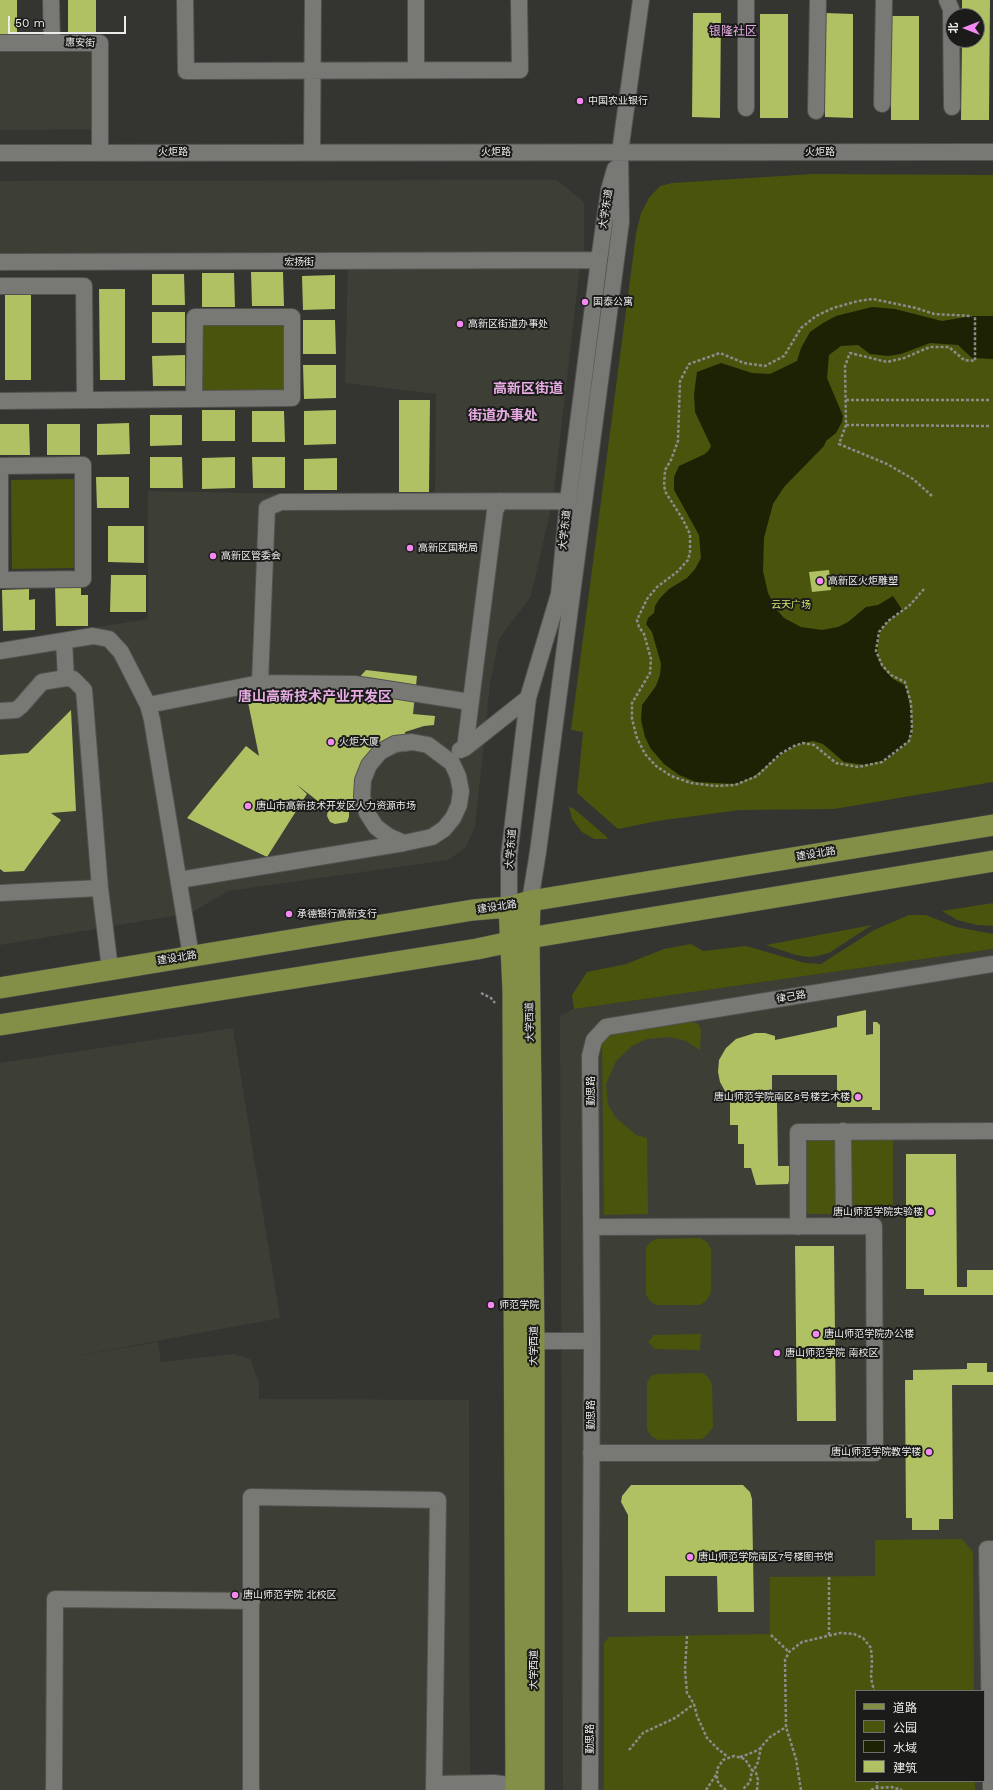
<!DOCTYPE html>
<html>
<head>
<meta charset="utf-8">
<style>
	body { margin:0 }
	#map { position:relative; width:993px; height:1790px; overflow:hidden; background:#343431; font-family:"Work Sans","Noto Sans SC",sans-serif }
	canvas { display:block }
	.legend { position:absolute; left:855px; top:1690px; width:130px; height:92px; box-sizing:border-box; background:#1b1c1a; border:1px solid #6e6f6d; margin:0; padding:5px 7px; list-style:none; font-size:12px; color:#ebecea }
	.legend li { display:flex; align-items:center; gap:8px; height:20px }
	.legend b { width:20px; border:1px solid #6e6f6d }
	.north { position:absolute; left:945px; top:8px; width:40px; height:40px; box-sizing:border-box; background:#1b1c1a; border:1px solid #6e6f6d; border-radius:50%; rotate:270deg; font-size:11px; font-weight:700; line-height:16px; text-align:center; color:#ebecea }
	.north::after { content:''; display:block; margin:auto; width:14px; height:18px; background:#f389f1; clip-path:polygon(50% 0,100% 100%,50% 72%,0 100%) }
	.scale { position:absolute; left:8px; top:16px; width:118px; height:18px; box-sizing:border-box; border:2px solid #ebecea; border-top:0; padding-left:5px; font-size:12px; line-height:14px; white-space:nowrap; color:#ebecea; -webkit-text-stroke:3px #1b1c1a; paint-order:stroke }
</style>
</head>
<body>
<div id="map">
<canvas width="993" height="1790"></canvas>
<ul class="legend">
<li><b style="height:5px;background:#838e46"></b>道路</li>
<li><b style="height:11px;background:#4a540d"></b>公园</li>
<li><b style="height:11px;background:#1d2204"></b>水域</li>
<li><b style="height:11px;background:#afc162"></b>建筑</li>
</ul>
<div class="north">北</div>
<div class="scale">50 m</div>
</div>
<script>
const context = document.querySelector('canvas').getContext('2d');
context.lineJoin = 'round';
function fill(path, color) { context.fillStyle = color; context.fill(path, 'evenodd'); }
const shape = rows => new Path2D(rows.map(r => 'M' + r).join(''));
function strokePath(path, color, width, dash) { context.strokeStyle = color; context.lineWidth = width; context.lineCap = dash ? 'butt' : 'round'; context.setLineDash(dash || []); context.stroke(path); }
function drawText(font, color, halo, rows, align = 'center') {
  context.font = font + ' "Work Sans","Noto Sans SC",sans-serif'; context.lineWidth = 4; context.setLineDash([]); context.textBaseline = 'middle'; context.strokeStyle = halo; context.fillStyle = color; for (const [text, x, y, turn = 0] of rows) {
    context.save(); context.translate(x, y); context.rotate((+turn || 0) * Math.PI / 180); context.textAlign = isNaN(turn) ? turn : align; if (halo) context.strokeText(text, 0, 0); context.fillText(text, 0, 0); context.restore();
  }
}
fill(shape([
	[0,42,104,42,105,129,0,130],
	[557,180,584,202,584,255,0,257,0,181],
	[348,262,580,265,553,499,531,596,499,639,490,684,475,827,465,848,448,860,228,891,191,913,0,945,0,643,148,619,148,491,440,497,435,496,436,394,345,383],
	[993,949,993,1790,563,1790,560,1016,574,1009],
	[856,1691,984,1691,984,1781,856,1781],
	[233,1028,280,1318,61,1359,158,1342,161,1362,233,1354,250,1359,259,1382,259,1399,469,1400,470,1790,0,1790,0,1063]
]), '#3d3f36');
fill(shape([
	[813,174,993,175,993,782,834,809,740,810,657,821,618,829,577,793,583,732,571,730,636,234,641,213,649,198,660,186,672,183],
	[283,322,284,390,201,391,200,323],
	[78,479,78,568,12,569,11,480],
	[569,807,573,808,606,836,608,839,594,839,582,832,572,819],
	[993,903,993,926,977,925,957,920,942,911],
	[909,915,926,915,956,927,993,934,993,949,574,1009,572,995,587,972,626,964,664,949,691,944,703,951,746,946,805,963,821,964,874,930],
	[872,925,829,953,817,956,808,957,796,955,766,945],
	[693,1022,698,1024,701,1029,700,1050,686,1041,670,1037,647,1039,632,1046,616,1061,606,1084,608,1105,616,1118,636,1135,647,1138,648,1214,604,1215,602,1042,610,1035],
	[893,1135,893,1212,857,1213,853,1211,849,1208,850,1140],
	[807,1137,836,1138,836,1208,830,1214,808,1214,804,1212,804,1140],
	[700,1238,707,1242,711,1249,711,1292,707,1300,700,1305,656,1305,650,1301,646,1294,646,1248,650,1242,656,1239],
	[701,1334,700,1350,655,1349,648,1342,654,1335],
	[702,1373,708,1377,712,1384,713,1427,708,1434,702,1439,658,1440,651,1436,647,1429,647,1383,651,1376,658,1374],
	[962,1539,973,1552,974,1691,856,1691,856,1781,975,1781,975,1790,604,1790,604,1643,609,1637,770,1634,770,1577,875,1576,875,1540]
]), '#4a540d');
fill(shape([
	[872,307,895,309,942,321,972,316,993,316,993,359,972,358,958,345,930,343,901,354,888,356,870,354,858,345,841,346,829,355,827,378,843,416,842,422,836,433,826,441,824,446,784,487,773,504,764,538,763,571,768,593,777,610,784,618,801,627,822,630,838,627,848,622,866,607,878,605,893,596,903,611,889,620,881,630,878,642,878,657,882,667,893,679,906,686,911,711,912,734,906,744,886,760,866,765,844,762,823,744,813,741,799,744,783,753,753,777,736,784,696,782,679,775,664,764,651,749,645,737,641,720,642,705,656,686,660,675,661,664,652,632,646,624,648,618,654,613,655,606,660,598,669,589,687,578,695,569,701,558,699,535,674,490,674,477,679,466,705,454,709,450,711,446,695,412,694,394,697,372,721,363,752,373,770,374,797,361,801,348,810,332,823,323,836,316]
]), '#1d2204');
fill(shape([
	[0,0,17,0,17,41,0,41],
	[68,0,96,0,96,43,68,43],
	[962,0,990,0,989,120,961,120,962,40,977,40,977,16,962,16],
	[693,13,721,13,720,118,692,117],
	[825,13,853,14,853,118,825,117],
	[760,14,788,14,788,118,760,118],
	[891,16,919,16,919,120,891,120],
	[251,272,283,272,284,306,252,306],
	[202,273,234,273,235,307,202,307],
	[152,274,184,274,185,305,152,305],
	[335,275,335,309,303,310,302,276],
	[5,288,31,288,31,380,5,380],
	[99,289,125,289,125,380,100,380],
	[152,312,185,312,185,343,152,343],
	[303,320,335,320,336,354,303,354],
	[185,355,185,386,153,386,152,356],
	[303,365,336,365,336,398,304,399],
	[399,400,430,400,429,492,399,492],
	[202,410,235,410,235,441,202,441],
	[336,410,336,444,304,445,304,411],
	[252,411,284,411,285,442,252,442],
	[150,415,182,415,182,445,150,446],
	[129,423,130,454,97,455,97,424],
	[0,424,29,424,30,455,0,455],
	[47,424,80,424,80,455,47,455],
	[150,457,182,457,183,488,150,488],
	[235,457,235,488,202,489,202,458],
	[252,457,285,457,285,488,253,488],
	[337,458,337,490,304,490,304,459],
	[96,477,129,477,129,508,97,508],
	[108,526,144,526,144,563,108,562],
	[829,570,831,590,812,592,809,572],
	[111,575,146,575,146,612,110,612],
	[55,585,81,585,81,595,88,595,88,626,56,626],
	[29,589,29,600,35,599,35,630,3,631,2,590],
	[366,670,417,676,413,714,435,716,434,725,424,726,405,732,407,752,399,752,386,758,376,767,369,780,368,806,349,810,349,817,347,822,335,824,330,822,327,816,328,809,296,784,307,794,267,857,187,818,246,746,259,756,248,702,349,689],
	[71,710,76,811,51,813,61,820,24,871,4,872,0,869,0,755,28,753],
	[866,1010,866,1035,873,1034,873,1022,877,1022,880,1025,880,1110,872,1110,872,1107,837,1107,837,1075,772,1075,772,1102,777,1102,778,1166,790,1166,790,1178,788,1184,756,1185,751,1168,744,1168,744,1144,738,1144,738,1125,730,1125,730,1101,735,1101,726,1093,720,1082,718,1072,719,1060,726,1048,736,1039,755,1033,765,1033,775,1036,775,1040,837,1027,837,1016],
	[906,1154,956,1154,957,1287,967,1287,967,1270,993,1270,993,1295,924,1295,924,1289,906,1289],
	[795,1246,834,1246,836,1421,797,1421],
	[967,1363,987,1363,987,1372,993,1372,993,1385,952,1385,953,1519,939,1519,939,1530,912,1530,912,1518,906,1518,905,1380,913,1380,913,1370,967,1369],
	[631,1485,743,1485,750,1492,752,1499,754,1612,718,1612,717,1576,665,1576,665,1612,628,1612,628,1515,621,1502,622,1496]
]), '#afc162');
const minor = shape([
	[51,0,52,43],
	[185,0,186,71,520,70,519,0],
	[416,0,416,70],
	[947,0,951,9,952,107],
	[0,43,100,43,100,153],
	[882,104,884,0],
	[746,108,746,0],
	[816,111,818,0],
	[312,152,313,0],
	[0,153,993,152],
	[0,262,599,260],
	[0,286,84,286,85,400],
	[0,401,292,398,292,317,195,317,194,398],
	[83,465,83,579,0,580,0,466,83,465],
	[267,508,281,502,568,501],
	[64,641,66,678],
	[0,651,93,636,109,639,121,652,148,705,152,720,191,956],
	[260,683,267,508],
	[148,705,260,683,354,684,470,702],
	[0,711,16,710,21,706,42,682,66,678,73,679,84,690,100,888,110,969],
	[412,742,428,745,452,763,458,776,461,791,459,805,453,818,444,829,432,837,404,843,388,836,376,827,367,813,362,797,363,780,369,765,380,752,395,744,412,742],
	[465,748,495,511,500,501],
	[460,750,465,748,528,698],
	[179,880,404,843],
	[0,893,100,888],
	[530,901,538,852,621,222,620,152,641,0],
	[509,907,509,856,528,698,559,594,568,501,599,260,609,190,615,169],
	[843,1131,844,1226],
	[798,1227,798,1132,993,1131],
	[534,1341,592,1341],
	[591,1453,875,1453,874,1226,592,1227],
	[434,1784,494,1783,516,1786],
	[54,1790,55,1599,252,1601],
	[251,1790,251,1497,438,1500,434,1790],
	[590,1790,592,1341,590,1056,594,1040,606,1027,993,964],
	[991,1790,987,1549,993,1549]
]);
const major = shape([
	[530,901,529,938,534,1341,534,1790],
	[509,907,513,989,516,1790],
	[0,988,473,910,509,907,530,901,993,825],
	[0,1025,477,949,529,938,993,861]
]);
strokePath(minor, '#51524f', 18);
strokePath(major, '#51524f', 22);
strokePath(shape([
	[846,400,990,400],
	[846,425,990,426],
	[932,496,913,479,887,464,839,444,846,425,845,366,850,353,887,362,904,358,930,347,949,347,964,360,975,361,975,316],
	[924,589,910,605,888,621,879,632,876,651,882,665,891,675,905,682,911,703,912,729,909,741,882,762,858,767,836,763,814,745,803,743,794,746,780,754,757,776,735,785,715,786,691,783,671,776,656,766,645,754,637,738,632,719,632,703,650,673,651,659,644,634,639,627,637,620,647,599,657,587,677,572,688,560,690,552,690,534,682,518,666,493,664,486,665,470,671,460,678,441,680,381,689,364,720,353,744,363,765,366,784,356,801,328,816,316,833,308,858,301,873,299,916,308,934,314,972,316],
	[481,993,491,998,495,1003],
	[829,1577,829,1635],
	[771,1635,789,1652],
	[687,1636,685,1670,687,1693,694,1704,697,1716,707,1738,718,1749,728,1757],
	[629,1750,643,1733,675,1718,694,1704],
	[740,1757,754,1752,761,1748],
	[877,1788,877,1781],
	[706,1790,716,1775],
	[726,1790,720,1785,717,1780,717,1769,723,1760,734,1756,745,1759,752,1770,750,1782,742,1790],
	[757,1790,758,1780,756,1773,752,1770,755,1768,758,1762,761,1747,770,1737,786,1727],
	[801,1790,796,1759,786,1727,785,1660,789,1652,802,1642,840,1633,854,1634,863,1638,871,1648,872,1661,871,1678,874,1691],
	[871,1790,877,1788,891,1787,902,1790]
]), '#8c8c8a', 2.5, [3, 2]);
strokePath(minor, '#787975', 16);
strokePath(major, '#838e46', 21);
for (const [x, y, r, color] of [
	[580,101,4,"#f389f1"],
	[585,302,4,"#f389f1"],
	[460,324,4,"#f389f1"],
	[410,548,4,"#f389f1"],
	[213,556,4,"#f389f1"],
	[820,581,4,"#f389f1"],
	[331,742,4,"#f389f1"],
	[248,806,4,"#f389f1"],
	[289,914,4,"#f389f1"],
	[858,1097,4,"#f389f1"],
	[931,1212,4,"#f389f1"],
	[491,1305,4,"#f389f1"],
	[816,1334,4,"#f389f1"],
	[777,1353,4,"#f389f1"],
	[929,1452,4,"#f389f1"],
	[690,1557,4,"#f389f1"],
	[235,1595,4,"#f389f1"]
]) { const dot = new Path2D(); dot.arc(x, y, r, 0, 2 * Math.PI); context.fillStyle = color; context.fill(dot); strokePath(dot, '#1b1c1a', 1.5); }
drawText('10px', '#ebecea', '#1b1c1a', [
	["惠安街",80,43,2],
	["火炬路",173,152],
	["火炬路",496,152],
	["火炬路",820,152],
	["大学东道",606,209,-81],
	["宏扬街",299,262],
	["大学东道",565,530,-84],
	["大学东道",511,849,-85],
	["建设北路",816,854,-9],
	["建设北路",497,907,-8],
	["建设北路",177,958,-9],
	["律己路",791,997,-9],
	["大学西道",530,1022,-91],
	["勤思路",591,1091,-90],
	["大学西道",534,1346,-90],
	["勤思路",591,1415,-90],
	["大学西道",534,1670,-90],
	["勤思路",590,1739,-90]
]);
drawText('10px', '#ebecea', '#1b1c1a', [
	["中国农业银行",588,101],
	["国泰公寓",593,302],
	["高新区街道办事处",468,324],
	["高新区国税局",418,548],
	["高新区管委会",221,556],
	["高新区火炬雕塑",828,581],
	["火炬大厦",339,742],
	["唐山市高新技术开发区人力资源市场",256,806],
	["承德银行高新支行",297,914],
	["唐山师范学院南区8号楼艺术楼",850,1097,"right"],
	["唐山师范学院实验楼",923,1212,"right"],
	["师范学院",499,1305],
	["唐山师范学院办公楼",824,1334],
	["唐山师范学院 南校区",785,1353],
	["唐山师范学院教学楼",921,1452,"right"],
	["唐山师范学院南区7号楼图书馆",698,1557],
	["唐山师范学院 北校区",243,1595]
], 'left');
drawText('10px', '#d4ea6d', '#1b1c1a', [
	["云天广场",791,605]
]);
drawText('12px', '#e6ace3', '#1b1c1a', [
	["银隆社区",733,31]
]);
drawText('bold 14px', '#e6ace3', '#1b1c1a', [
	["高新区街道",528,389],
	["街道办事处",503,416],
	["唐山高新技术产业开发区",315,697]
]);
</script>
</body>
</html>
